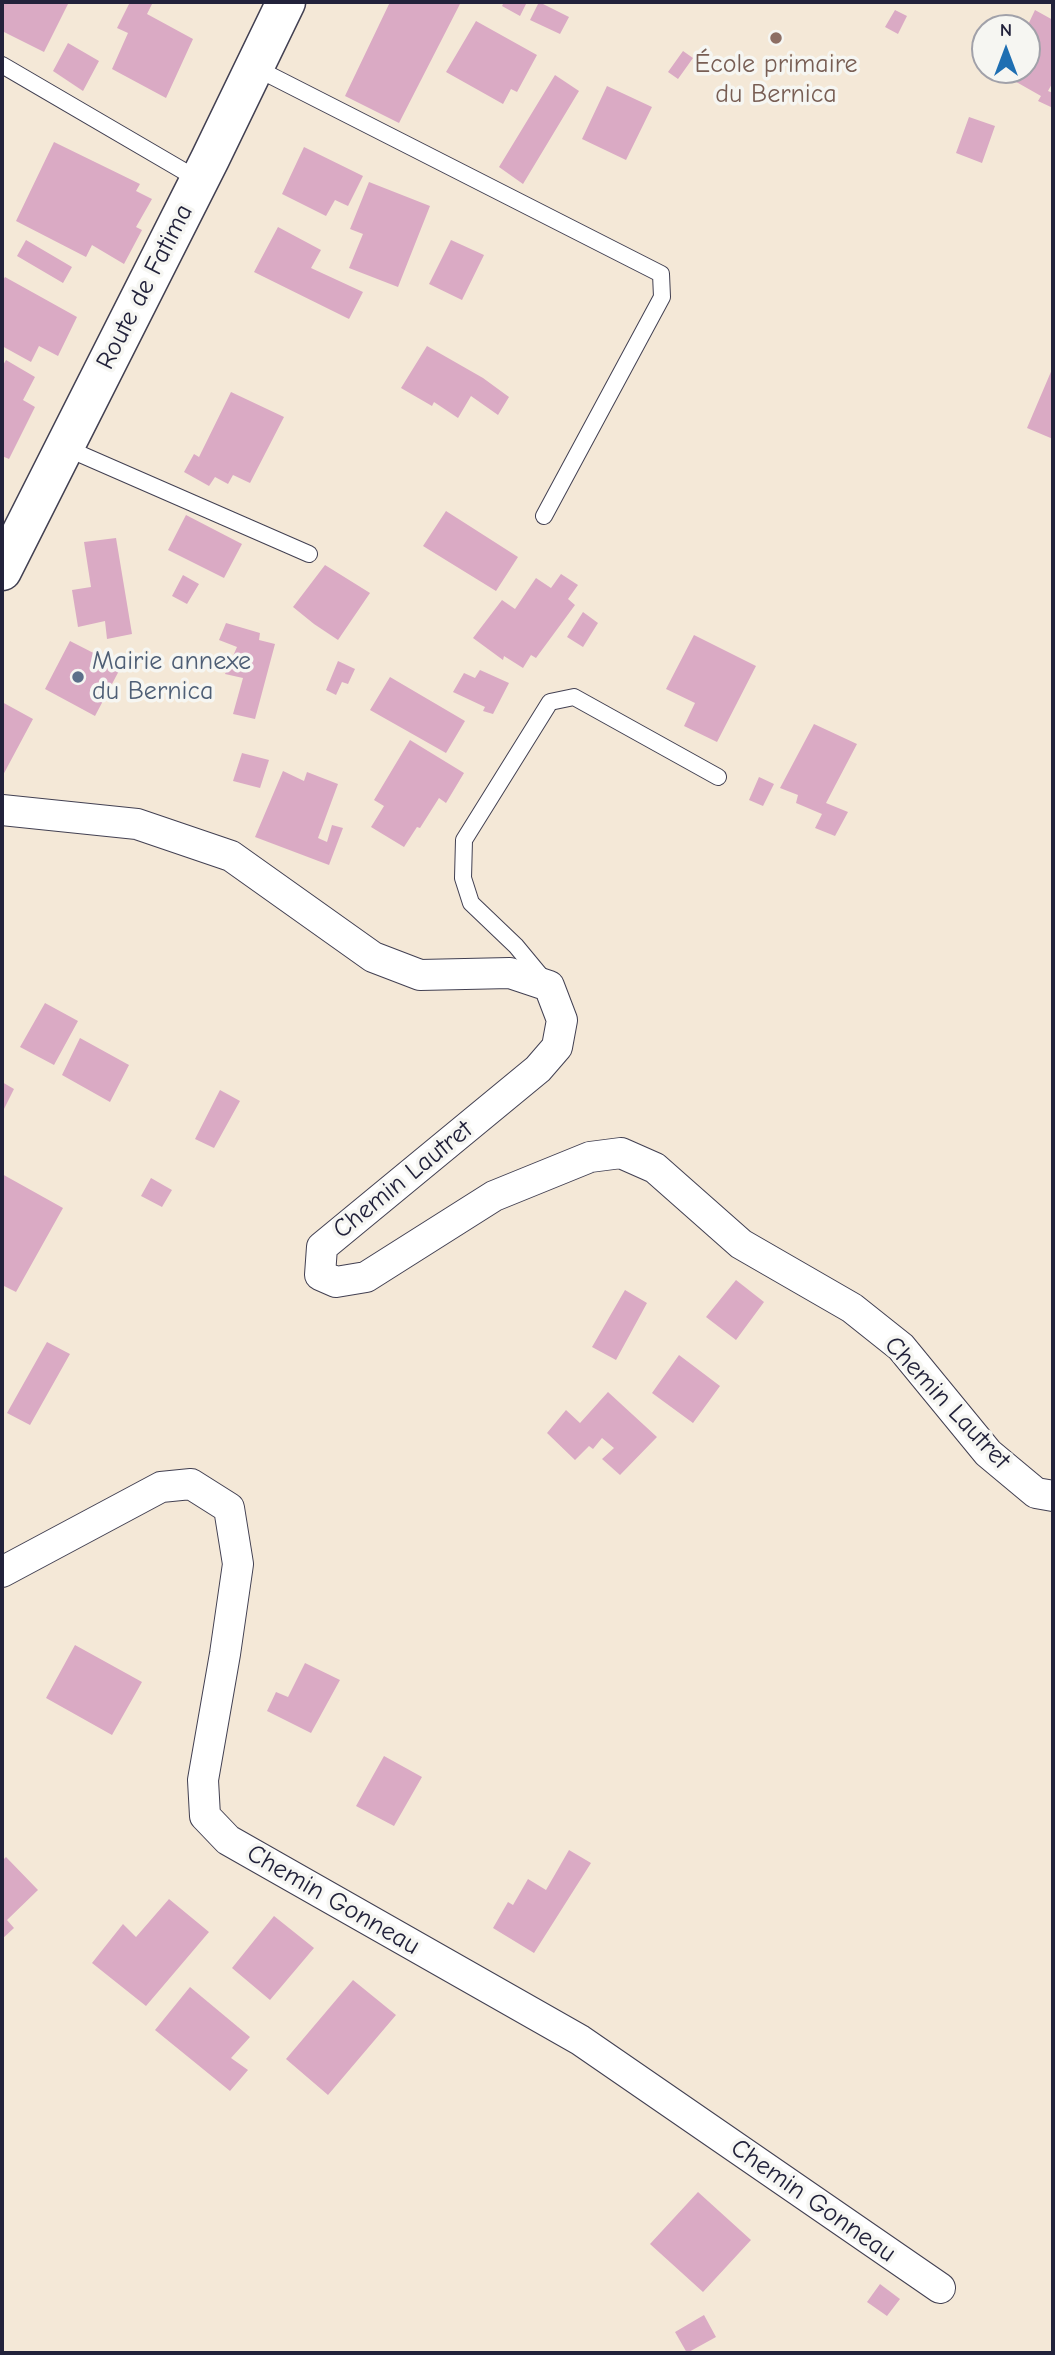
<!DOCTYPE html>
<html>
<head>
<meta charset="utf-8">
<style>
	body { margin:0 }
	#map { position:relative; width:1055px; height:2355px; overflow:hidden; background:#f4e8d7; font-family:"Comic Neue",sans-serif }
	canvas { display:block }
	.frame { position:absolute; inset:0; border:4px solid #22223b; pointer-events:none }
	.north { position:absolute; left:971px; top:14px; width:70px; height:70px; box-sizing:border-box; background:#f6f6f2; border:2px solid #a1a1a9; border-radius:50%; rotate:0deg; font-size:19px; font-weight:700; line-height:28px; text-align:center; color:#22223b }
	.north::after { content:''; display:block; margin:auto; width:24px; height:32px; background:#1f6fb2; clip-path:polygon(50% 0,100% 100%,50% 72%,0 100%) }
</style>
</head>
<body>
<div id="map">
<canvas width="1055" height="2355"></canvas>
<div class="frame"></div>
<div class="north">N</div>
</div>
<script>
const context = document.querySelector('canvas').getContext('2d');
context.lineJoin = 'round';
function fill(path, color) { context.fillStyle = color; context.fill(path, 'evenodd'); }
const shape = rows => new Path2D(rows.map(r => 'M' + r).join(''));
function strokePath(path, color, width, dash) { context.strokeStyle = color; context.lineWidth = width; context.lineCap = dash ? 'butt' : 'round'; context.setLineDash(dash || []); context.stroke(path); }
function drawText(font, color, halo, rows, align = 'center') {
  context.font = font + ' "Comic Neue",sans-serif'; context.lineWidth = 7; context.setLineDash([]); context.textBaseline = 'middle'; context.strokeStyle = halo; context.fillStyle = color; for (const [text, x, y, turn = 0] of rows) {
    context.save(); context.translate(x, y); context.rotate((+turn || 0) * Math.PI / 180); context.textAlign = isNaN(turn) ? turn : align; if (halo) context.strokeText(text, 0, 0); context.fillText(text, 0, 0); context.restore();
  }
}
fill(shape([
	[2,2,69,2,44,52,2,31],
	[130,2,153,2,147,14,193,39,166,98,112,69,128,33,117,28],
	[390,2,461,2,399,123,345,96],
	[504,2,527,2,520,16,502,6],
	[539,2,569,17,560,34,530,20],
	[895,10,907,16,898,34,885,27],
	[1035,10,1053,20,1053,82,1048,91,1053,93,1053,108,1038,101,1041,96,1004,75,1006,70,1027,70,1027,27],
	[476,21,537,55,517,92,511,89,503,104,446,72],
	[68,43,99,61,83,91,53,71],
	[683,51,693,58,678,79,668,72],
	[555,75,579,91,523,184,499,167],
	[607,86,652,107,626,160,582,139],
	[969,117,995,126,982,163,956,153],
	[54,142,140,184,136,191,152,199,136,227,142,230,124,264,92,245,86,257,16,221],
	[304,147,363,176,348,206,335,200,326,216,282,194],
	[369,182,430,206,398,287,349,268,363,234,350,229],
	[278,227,321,250,311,268,363,292,349,319,254,272],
	[26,240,72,267,63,283,17,256],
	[451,240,484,255,462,300,429,284],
	[5,277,77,317,58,356,39,346,31,362,2,346,2,282],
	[427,346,483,378,509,397,498,415,471,396,458,418,434,402,432,406,401,388],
	[6,360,35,377,23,400,35,407,9,459,2,456,2,367],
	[1053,367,1053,439,1027,428],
	[231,392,284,417,250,483,233,475,228,484,215,477,209,486,184,472,194,454,199,457],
	[446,511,518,557,496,591,423,546],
	[186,515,242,544,224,578,168,550],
	[116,538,132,634,107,639,105,621,78,627,72,590,91,587,84,542],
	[325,565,370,593,338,640,314,624,293,607],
	[561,574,578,585,568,599,575,605,536,658,531,655,523,668,504,656,503,660,473,638,502,600,515,609,536,578,551,588],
	[183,575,199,584,187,604,172,596],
	[583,612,598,623,583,647,567,637],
	[226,623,260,633,259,640,275,644,255,719,233,714,243,678,225,674,237,647,219,640],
	[694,635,756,666,717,742,684,726,695,703,666,689],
	[70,641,121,667,95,716,45,689],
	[338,661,355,669,348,684,342,682,336,695,326,690],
	[480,670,509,683,493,714,483,711,485,707,453,692,464,673,475,678],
	[390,677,465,721,446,753,370,710],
	[2,702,33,719,2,777],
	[814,724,857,744,826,803,848,812,835,836,815,828,822,814,796,803,798,795,780,788],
	[410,740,464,773,446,803,439,798,420,828,417,827,404,847,371,827,384,806,374,800],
	[242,753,269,760,260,788,233,781],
	[283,771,304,781,307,772,338,784,318,838,327,842,332,825,343,828,329,865,255,837],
	[759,777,774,784,763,806,749,800],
	[45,1003,78,1021,54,1065,20,1047],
	[80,1038,129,1065,110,1102,62,1075],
	[2,1082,14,1089,2,1113],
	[220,1090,240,1101,214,1148,195,1139],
	[2,1174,63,1208,16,1292,2,1285],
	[151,1178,172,1190,162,1207,141,1196],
	[736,1280,764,1302,736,1340,706,1317],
	[625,1290,647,1303,616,1360,592,1347],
	[47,1342,70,1354,30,1425,7,1413],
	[679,1355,720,1386,693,1423,652,1393],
	[608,1392,657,1437,620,1475,602,1459,614,1448,602,1438,593,1449,589,1446,575,1460,547,1433,566,1410,580,1423],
	[75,1645,142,1682,112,1735,46,1698],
	[305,1663,340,1680,311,1733,267,1711,276,1692,288,1697],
	[384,1756,422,1777,394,1826,356,1806],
	[569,1850,591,1863,534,1953,493,1928,508,1902,513,1905,528,1879,546,1890],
	[6,1857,38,1890,7,1920,14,1928,2,1939,2,1861],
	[169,1899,209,1932,146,2006,92,1963,123,1924,136,1937],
	[274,1916,314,1948,270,2000,232,1968],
	[353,1980,396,2015,328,2095,286,2059],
	[190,1987,250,2037,231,2058,248,2070,230,2091,155,2030],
	[698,2192,751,2240,703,2292,650,2244],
	[880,2284,900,2299,887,2316,867,2302],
	[704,2315,716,2337,687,2353,675,2332]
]), '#daaac4');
const service = shape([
	[2,65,199,180],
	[254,67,661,274,662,297,544,516],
	[64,447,309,554],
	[545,981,516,946,471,903,463,878,464,840,550,702,574,697,718,777]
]);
const minor = shape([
	[2,810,137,824,231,856,373,957,420,975,510,973,549,986,562,1020,557,1047,538,1069,322,1247,320,1275,336,1282,366,1277,494,1196,590,1157,621,1153,655,1168,741,1244,852,1308,901,1347,988,1453,1036,1493,1053,1496],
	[2,1572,161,1487,191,1484,229,1508,238,1564,225,1654,203,1780,205,1816,228,1840,580,2040,940,2288]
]);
const primary = shape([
	[2,571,210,159,286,2]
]);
strokePath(service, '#424052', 18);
strokePath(minor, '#424052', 32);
strokePath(primary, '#424052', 41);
strokePath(service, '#fff', 16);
strokePath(minor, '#fff', 30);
strokePath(primary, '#fff', 38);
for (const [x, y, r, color] of [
	[776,38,7,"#8d6e63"],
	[78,677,7,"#5c6f8a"]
]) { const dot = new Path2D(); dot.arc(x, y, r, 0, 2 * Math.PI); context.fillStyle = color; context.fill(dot); strokePath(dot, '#f6f6f2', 2.5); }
drawText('26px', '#785e54', '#f6f6f2', [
	["École primaire",776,65],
	["du Bernica",776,95]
]);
drawText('26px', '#22223b', '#f6f6f2', [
	["Route de Fatima",145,287,-63],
	["Chemin Lautret",403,1180,-39],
	["Chemin Lautret",947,1403,47],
	["Chemin Gonneau",333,1900,30],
	["Chemin Gonneau",813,2201,35]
]);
drawText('26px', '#4e5e75', '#f6f6f2', [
	["Mairie annexe",92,662],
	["du Bernica",92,692]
], 'left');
</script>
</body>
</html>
